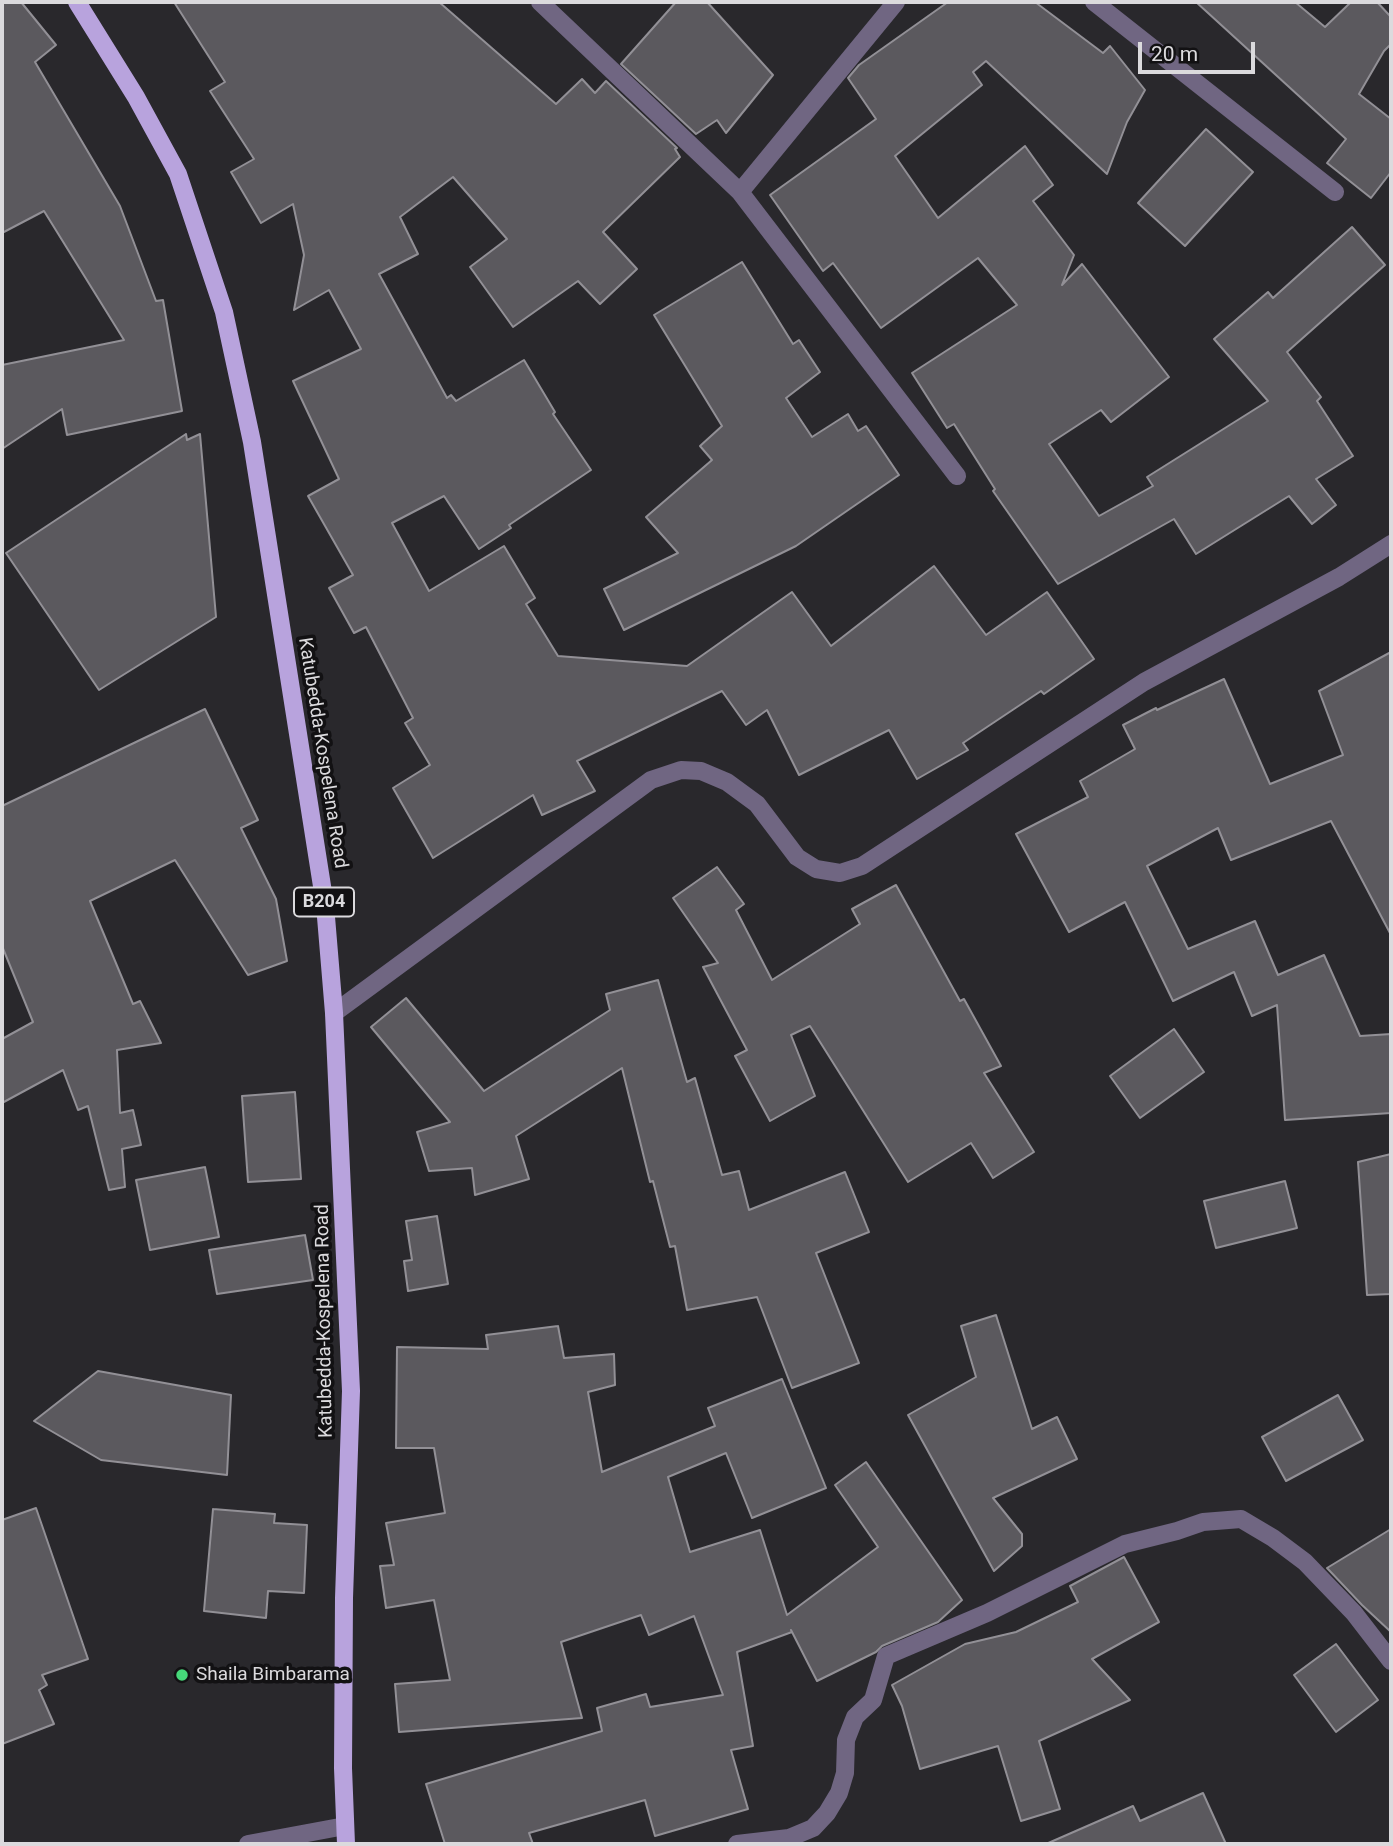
<!DOCTYPE html>
<html>
<head>
<meta charset="utf-8">
<style>
	body { margin:0 }
	#map { position:relative; width:1393px; height:1846px; overflow:hidden; background:#29282c; font-family:Roboto,sans-serif }
	canvas { display:block }
	.frame { position:absolute; inset:0; border:4px solid #dbdadd; pointer-events:none }
	.scale { position:absolute; left:1138px; top:42px; width:117px; height:32px; box-sizing:border-box; border:4px solid #dbdadd; border-top:0; padding-left:9px; font-size:21px; line-height:24px; white-space:nowrap; color:#dbdadd; -webkit-text-stroke:5px #121113; paint-order:stroke }
</style>
</head>
<body>
<div id="map">
<canvas width="1393" height="1846"></canvas>
<div class="frame"></div>
<div class="scale">20 m</div>
</div>
<script>
const context = document.querySelector('canvas').getContext('2d');
context.lineJoin = 'round';
function fill(path, color) { context.fillStyle = color; context.fill(path, 'evenodd'); }
const shape = rows => new Path2D(rows.map(r => 'M' + r).join(''));
function strokePath(path, color, width, dash) { context.strokeStyle = color; context.lineWidth = width; context.lineCap = dash ? 'butt' : 'round'; context.setLineDash(dash || []); context.stroke(path); }
function drawText(font, color, halo, rows, align = 'center') {
  context.font = font + ' Roboto,sans-serif'; context.lineWidth = 7; context.setLineDash([]); context.textBaseline = 'middle'; context.strokeStyle = halo; context.fillStyle = color; for (const [text, x, y, turn = 0] of rows) {
    context.save(); context.translate(x, y); context.rotate((+turn || 0) * Math.PI / 180); context.textAlign = isNaN(turn) ? turn : align; if (halo) context.strokeText(text, 0, 0); context.fillText(text, 0, 0); context.restore();
  }
}
const building = shape([
	[2,2,21,2,56,45,35,62,120,206,156,301,163,300,182,411,67,435,62,409,2,449,2,365,124,340,44,211,2,233,2,2],
	[174,2,439,2,556,104,582,79,595,93,606,81,677,148,675,149,680,157,603,232,637,269,600,304,578,281,513,327,470,267,507,239,453,177,400,217,418,254,379,274,447,398,451,395,456,401,524,360,555,412,553,414,591,470,509,525,511,528,479,549,444,496,392,523,429,591,504,546,535,598,526,604,558,656,687,666,792,592,831,646,934,566,986,635,1047,592,1094,659,1044,694,1041,691,963,743,968,750,917,779,889,730,799,775,767,710,746,725,722,691,577,761,595,791,542,815,533,795,433,858,393,788,430,765,405,723,413,718,366,627,354,633,329,588,353,575,308,496,339,479,293,381,361,349,329,290,294,310,304,255,293,204,261,223,231,172,254,159,210,91,225,82,174,2],
	[676,2,707,2,773,75,726,133,717,120,696,134,621,64,676,2],
	[948,2,1035,2,1103,53,1110,46,1145,90,1127,122,1107,174,986,61,973,72,982,85,895,156,938,218,1025,146,1053,185,1033,201,1074,255,1062,285,1082,264,1169,377,1111,422,1101,410,1049,444,1099,516,1153,486,1147,477,1268,401,1214,339,1268,292,1273,298,1352,227,1385,265,1287,352,1321,397,1317,401,1353,456,1316,479,1336,505,1312,524,1289,496,1196,554,1174,519,1058,584,993,491,995,489,954,424,947,428,912,373,1017,305,978,258,881,328,833,263,823,271,770,195,876,119,848,78,859,65,948,2],
	[1196,2,1295,2,1325,27,1351,2,1377,2,1391,17,1391,44,1384,51,1359,94,1391,119,1391,172,1371,198,1327,163,1346,139,1196,2],
	[1206,129,1253,172,1185,246,1138,203,1206,129],
	[742,262,793,344,799,340,820,372,786,398,812,437,848,414,858,431,866,426,899,475,796,546,624,630,604,589,678,553,646,517,712,460,700,446,722,426,654,315,742,262],
	[186,434,187,440,200,434,216,617,99,690,6,553,186,434],
	[1391,652,1391,935,1331,821,1231,860,1218,828,1147,866,1188,949,1255,921,1278,975,1324,955,1360,1036,1391,1034,1391,1113,1285,1120,1277,1005,1252,1016,1234,972,1173,1001,1125,902,1069,932,1016,834,1088,797,1080,781,1135,749,1123,725,1156,708,1157,710,1224,679,1270,784,1343,755,1319,691,1391,652],
	[205,709,258,820,241,828,276,899,287,961,248,975,175,860,90,901,133,1004,140,1001,161,1043,117,1050,120,1113,133,1110,141,1145,122,1149,125,1187,109,1190,88,1106,78,1110,63,1070,2,1103,2,1039,33,1022,2,946,2,806,205,709],
	[717,867,744,904,736,910,772,980,860,924,852,909,896,885,960,1001,964,999,1001,1066,984,1073,1034,1152,993,1178,971,1143,908,1182,810,1026,791,1035,815,1096,770,1121,735,1056,747,1050,703,967,718,963,673,898,717,867],
	[658,980,687,1082,695,1078,722,1175,739,1171,749,1210,845,1172,869,1232,816,1253,859,1363,792,1388,757,1297,687,1310,675,1246,670,1247,653,1181,650,1182,622,1068,516,1136,529,1179,475,1195,472,1168,429,1171,417,1132,450,1122,371,1027,406,998,484,1091,610,1010,606,994,658,980],
	[1174,1029,1204,1072,1140,1118,1110,1076,1174,1029],
	[295,1092,301,1179,248,1182,242,1096,295,1092],
	[1391,1154,1391,1294,1367,1295,1358,1162,1391,1154],
	[205,1167,219,1237,150,1250,136,1180,205,1167],
	[1285,1181,1297,1228,1216,1248,1204,1201,1285,1181],
	[437,1216,448,1284,408,1291,404,1261,412,1260,406,1221,437,1216],
	[305,1235,313,1280,217,1294,209,1250,305,1235],
	[996,1315,1032,1429,1057,1417,1077,1459,993,1498,1022,1534,1022,1546,994,1571,908,1415,976,1377,961,1326,996,1315],
	[558,1326,564,1358,614,1354,615,1385,588,1392,602,1472,715,1426,708,1408,782,1379,826,1488,752,1518,726,1453,668,1477,690,1552,760,1530,787,1615,878,1547,835,1485,866,1462,962,1600,938,1622,882,1646,876,1652,817,1681,791,1630,792,1632,737,1652,753,1746,731,1750,748,1809,655,1836,645,1800,529,1833,533,1844,445,1844,426,1784,602,1731,597,1708,646,1694,650,1707,723,1695,694,1616,649,1635,641,1615,561,1642,582,1718,399,1732,395,1684,450,1680,434,1600,386,1608,380,1566,394,1565,386,1523,445,1513,434,1448,396,1448,397,1347,488,1349,486,1335,558,1326],
	[98,1371,231,1395,227,1475,101,1460,34,1421,98,1371],
	[1338,1395,1363,1440,1286,1481,1262,1437,1338,1395],
	[36,1508,88,1659,42,1675,47,1685,39,1690,54,1724,2,1744,2,1520,36,1508],
	[213,1509,275,1514,274,1523,307,1525,304,1593,268,1591,266,1618,204,1611,213,1509],
	[1391,1529,1391,1632,1362,1605,1327,1568,1391,1529],
	[1124,1557,1159,1622,1092,1659,1130,1700,1039,1741,1060,1809,1021,1821,998,1746,920,1769,902,1706,892,1685,965,1644,1016,1632,1078,1602,1070,1586,1124,1557],
	[1336,1644,1378,1700,1336,1732,1294,1675,1336,1644],
	[1203,1793,1226,1844,1046,1844,1133,1806,1140,1821,1203,1793]
]);
fill(building, '#5b595e');
strokePath(building, '#929096', 2);
strokePath(shape([
	[540,2,740,192,957,476],
	[1094,2,1335,192],
	[740,192,896,2],
	[334,1013,651,780,681,770,701,771,727,782,757,804,797,857,816,869,840,873,862,866,1144,682,1339,577,1391,544],
	[248,1844,345,1826],
	[737,1844,789,1838,813,1828,827,1813,839,1793,845,1773,846,1740,855,1717,873,1700,886,1656,987,1613,1125,1544,1177,1531,1203,1522,1241,1519,1273,1538,1305,1562,1354,1613,1391,1661]
]), '#706682', 18);
strokePath(shape([
	[77,2,136,97,178,174,224,312,252,442,325,905,334,1013,351,1391,344,1598,343,1768,346,1844]
]), '#b8a3dd', 18);
for (const [x, y, r, color] of [
	[182,1675,7,"#46d779"]
]) { const dot = new Path2D(); dot.arc(x, y, r, 0, 2 * Math.PI); context.fillStyle = color; context.fill(dot); strokePath(dot, '#121113', 2.5); }
for (const [x, y, w] of [
	[324,902,60]
]) { const box = new Path2D(); box.roundRect(x - w / 2, y - 14.5, w, 29, 5); context.fillStyle = '#121113'; context.fill(box); strokePath(box, '#dbdadd', 2); }
drawText('bold 18px', '#dbdadd', null, [
	["B204",324,902]
]);
drawText('19px', '#dbdadd', '#121113', [
	["Katubedda-Kospelena Road",322,753,81],
	["Katubedda-Kospelena Road",325,1321,-91]
]);
drawText('19px', '#dbdadd', '#121113', [
	["Shaila Bimbarama",196,1675]
], 'left');
</script>
</body>
</html>
